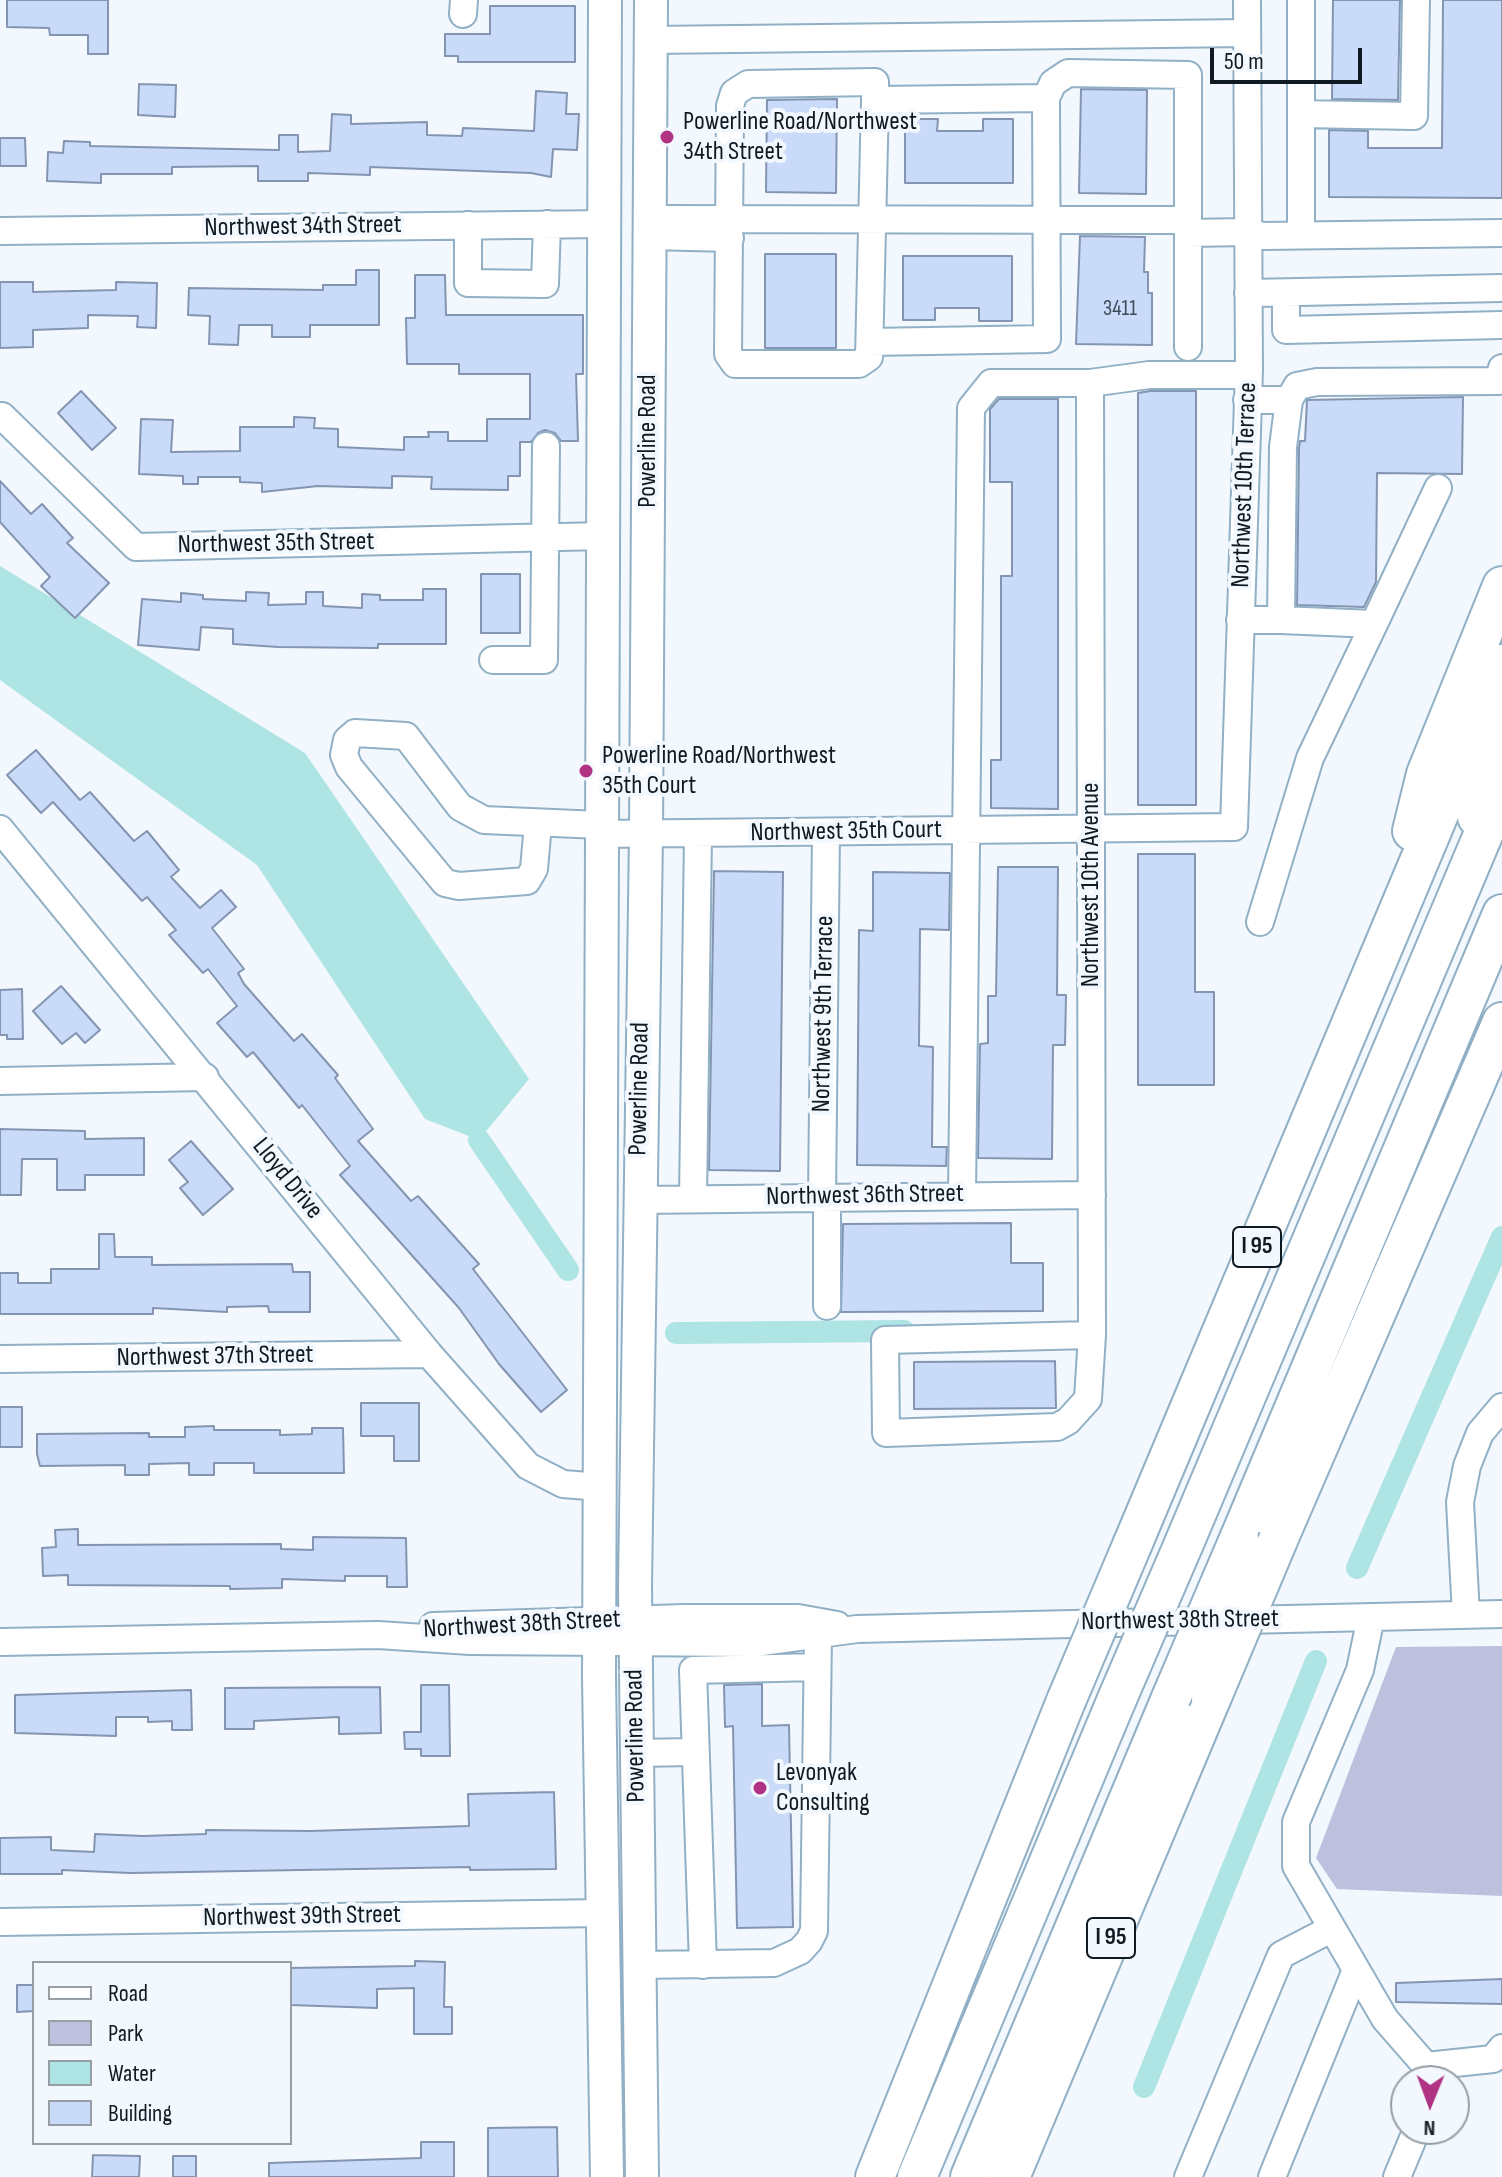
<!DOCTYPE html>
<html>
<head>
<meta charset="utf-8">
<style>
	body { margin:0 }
	#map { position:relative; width:1502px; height:2177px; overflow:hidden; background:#f2f8fd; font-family:"Sofia Sans Condensed",sans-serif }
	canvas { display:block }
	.legend { position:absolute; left:32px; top:1961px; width:260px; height:184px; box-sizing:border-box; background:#f2f8fd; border:2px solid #979fa5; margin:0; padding:10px 14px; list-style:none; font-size:24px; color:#0f1a22 }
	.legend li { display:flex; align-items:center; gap:16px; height:40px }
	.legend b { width:40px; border:2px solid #979fa5 }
	.north { position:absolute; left:1390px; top:2065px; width:80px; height:80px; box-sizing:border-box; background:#f2f8fd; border:2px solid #979fa5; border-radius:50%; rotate:181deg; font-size:22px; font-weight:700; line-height:32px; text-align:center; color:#0f1a22 }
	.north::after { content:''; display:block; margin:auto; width:28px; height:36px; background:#b03384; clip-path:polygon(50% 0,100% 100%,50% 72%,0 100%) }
	.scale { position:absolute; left:1210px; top:48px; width:152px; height:36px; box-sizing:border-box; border:4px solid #0f1a22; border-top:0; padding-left:10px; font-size:24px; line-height:28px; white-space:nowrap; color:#0f1a22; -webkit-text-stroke:6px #f2f8fd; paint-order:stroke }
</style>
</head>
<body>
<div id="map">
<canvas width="1502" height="2177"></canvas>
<ul class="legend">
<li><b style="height:10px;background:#fff"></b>Road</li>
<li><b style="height:22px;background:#bec1de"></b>Park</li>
<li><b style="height:22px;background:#aee4e4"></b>Water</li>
<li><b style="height:22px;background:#c9dbf8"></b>Building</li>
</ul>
<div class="north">N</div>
<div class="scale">50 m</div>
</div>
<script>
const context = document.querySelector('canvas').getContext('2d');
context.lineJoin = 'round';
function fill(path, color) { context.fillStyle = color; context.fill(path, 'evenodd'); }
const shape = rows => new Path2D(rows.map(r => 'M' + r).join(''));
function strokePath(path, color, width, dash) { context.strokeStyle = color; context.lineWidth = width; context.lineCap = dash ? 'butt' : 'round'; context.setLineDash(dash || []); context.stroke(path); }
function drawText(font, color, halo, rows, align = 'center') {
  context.font = font + ' "Sofia Sans Condensed",sans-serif'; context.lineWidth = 8; context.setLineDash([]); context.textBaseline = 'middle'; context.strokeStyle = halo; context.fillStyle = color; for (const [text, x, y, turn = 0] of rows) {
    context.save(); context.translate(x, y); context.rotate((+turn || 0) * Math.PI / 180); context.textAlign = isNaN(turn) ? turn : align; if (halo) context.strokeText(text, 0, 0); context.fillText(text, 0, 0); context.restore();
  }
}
fill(shape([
	[1502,1646,1502,1896,1337,1889,1316,1858,1396,1647]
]), '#bec1de');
fill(shape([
	[0,566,305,753,529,1079,479,1140,425,1119,257,865,0,680]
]), '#aee4e4');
strokePath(shape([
	[479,1140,568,1270],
	[676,1333,904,1331],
	[1357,1568,1502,1237],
	[1144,2087,1316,1661]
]), '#aee4e4', 22);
const building = shape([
	[7,0,108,0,108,54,88,54,88,35,50,35,49,28,7,27,7,0],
	[1333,0,1400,0,1398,100,1332,99,1333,0],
	[1443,0,1502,0,1502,198,1329,197,1329,130,1368,131,1368,148,1442,148,1443,0],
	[490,6,575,6,575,62,458,62,458,56,445,56,445,34,490,34,490,6],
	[139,84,176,85,175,117,138,115,139,84],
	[1081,89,1147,90,1146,194,1079,193,1081,89],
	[536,91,567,93,566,114,579,114,577,150,553,149,551,177,531,173,370,167,370,175,308,173,308,181,258,181,258,166,172,167,172,174,101,174,101,183,47,181,48,152,63,153,64,141,90,142,90,146,279,150,279,135,298,135,298,152,330,151,332,114,351,115,351,124,427,122,427,135,462,136,463,128,534,131,536,91],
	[837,99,836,193,766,192,767,100,837,99],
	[905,119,938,119,937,131,983,131,983,119,1013,119,1013,183,905,183,905,119],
	[0,138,25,138,26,166,0,166,0,138],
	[1080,236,1145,237,1144,272,1148,272,1148,293,1152,293,1152,345,1076,344,1080,236],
	[765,254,836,254,836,348,765,348,765,254],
	[903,256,1012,256,1012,321,979,321,979,308,935,308,935,320,903,320,903,256],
	[356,270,379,270,379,325,310,325,310,337,272,337,272,325,239,325,238,345,209,344,210,316,188,315,189,288,323,290,323,285,356,285,356,270],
	[415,275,445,275,446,315,583,315,583,374,576,374,578,441,561,441,555,433,545,430,538,433,531,442,520,442,520,476,508,476,508,490,431,489,432,477,392,476,392,488,318,486,262,492,262,483,240,482,240,477,198,477,198,484,183,484,183,476,139,474,141,419,173,420,171,452,240,451,240,427,294,427,294,417,315,418,314,428,338,429,338,447,404,450,404,437,429,437,428,432,448,432,448,441,487,441,487,419,530,419,530,374,459,374,459,364,407,364,406,318,415,318,415,275],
	[0,282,33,282,33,292,116,290,116,282,157,283,156,328,137,327,138,316,88,315,88,328,33,330,33,347,0,348,0,282],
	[81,391,116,428,92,450,58,413,81,391],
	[1150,391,1196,391,1196,805,1138,805,1138,393,1150,391],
	[1463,397,1462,474,1377,473,1376,582,1364,607,1297,605,1299,448,1300,441,1305,441,1307,400,1463,397],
	[999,399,1058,399,1058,809,991,808,991,760,1001,760,1001,576,1012,576,1012,482,990,482,990,409,999,399],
	[0,481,31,514,42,504,73,538,67,543,109,583,75,618,41,586,50,577,0,522,0,481],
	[481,574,520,574,520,633,481,633,481,574],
	[423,589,446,589,446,644,378,644,378,648,278,647,233,644,233,629,201,627,199,650,138,645,142,599,181,602,181,593,203,595,203,599,246,601,246,592,269,593,268,605,306,604,306,592,323,592,323,606,362,608,362,594,380,595,380,600,423,600,423,589],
	[36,750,80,800,90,792,134,841,147,831,179,870,171,877,200,908,221,890,236,907,212,928,244,969,238,973,244,984,294,1041,302,1034,338,1075,335,1078,373,1129,358,1141,411,1201,418,1196,479,1264,473,1269,567,1390,541,1412,499,1364,459,1308,340,1175,350,1166,302,1105,299,1108,253,1052,247,1057,217,1023,237,1006,208,969,203,973,169,935,176,930,147,897,142,901,53,802,41,813,7,775,36,750],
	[1138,854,1195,854,1195,992,1214,992,1214,1085,1138,1085,1138,854],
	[998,867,1058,867,1057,995,1066,995,1065,1045,1053,1045,1052,1159,978,1158,980,1044,988,1043,988,996,996,996,998,867],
	[714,871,783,872,780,1171,709,1170,714,871],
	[873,872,950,873,949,930,920,929,919,1046,933,1047,932,1147,947,1147,946,1166,857,1165,859,930,873,931,873,872],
	[61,986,100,1030,85,1043,76,1033,62,1044,33,1011,61,986],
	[22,989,23,1039,7,1039,7,1035,0,1035,0,990,22,989],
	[0,1129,85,1131,85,1139,144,1138,144,1175,85,1175,85,1190,57,1190,57,1159,22,1159,21,1195,0,1195,0,1129],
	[191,1141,233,1189,203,1215,180,1188,188,1182,169,1160,191,1141],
	[1011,1223,1011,1263,1043,1263,1043,1311,841,1312,843,1224,1011,1223],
	[99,1234,114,1234,115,1257,152,1257,152,1265,292,1264,293,1272,310,1272,310,1312,269,1312,268,1306,227,1307,227,1312,153,1308,153,1314,0,1314,0,1273,18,1273,18,1283,51,1283,51,1269,99,1269,99,1234],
	[1055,1361,1056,1408,914,1409,914,1362,1055,1361],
	[361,1403,419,1403,419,1461,394,1461,394,1436,361,1436,361,1403],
	[0,1407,22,1407,22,1447,0,1447,0,1407],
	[214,1426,214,1430,280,1430,280,1435,312,1434,312,1428,343,1428,344,1473,254,1473,254,1463,214,1463,214,1475,189,1475,189,1463,149,1464,149,1475,125,1475,125,1465,40,1466,37,1454,37,1434,149,1433,149,1437,185,1437,185,1427,214,1426],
	[78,1529,78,1545,281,1544,281,1549,313,1550,313,1537,406,1538,407,1587,387,1587,387,1576,345,1576,345,1581,282,1579,282,1588,230,1589,230,1586,68,1585,68,1575,43,1576,42,1548,56,1547,55,1530,78,1529],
	[762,1684,762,1726,789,1725,793,1927,737,1928,733,1726,725,1727,724,1685,762,1684],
	[421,1685,449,1685,450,1756,421,1756,421,1749,405,1749,404,1732,421,1732,421,1685],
	[380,1687,381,1733,339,1734,339,1717,254,1721,254,1729,225,1729,225,1688,380,1687],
	[191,1690,192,1730,172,1730,172,1721,148,1722,148,1717,116,1717,116,1736,15,1733,15,1695,191,1690],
	[554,1792,556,1869,470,1870,470,1867,130,1873,62,1870,62,1874,0,1874,0,1838,51,1837,51,1850,94,1852,95,1834,143,1836,206,1834,206,1830,311,1831,469,1826,468,1794,554,1792],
	[415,1961,445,1962,444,2007,452,2007,452,2034,414,2034,414,1988,377,1989,377,2008,290,2005,290,1968,415,1966,415,1961],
	[1502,1979,1502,2004,1396,2002,1396,1983,1502,1979],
	[17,1985,34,1985,34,2011,17,2012,17,1985],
	[557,2127,558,2177,488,2177,488,2128,557,2127],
	[421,2142,454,2142,454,2177,269,2177,269,2163,421,2158,421,2142],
	[93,2155,140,2156,139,2177,92,2177,93,2155],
	[173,2156,196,2156,196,2177,173,2177,173,2156]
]);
fill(building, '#c9dbf8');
strokePath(building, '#8495b1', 2);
const minor = shape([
	[463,14,464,0],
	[651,40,1247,33],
	[875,100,869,357,859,364,735,364,728,354,730,106,734,93,748,84,875,82,875,100,1046,98,1053,83,1068,73,1188,75,1188,347],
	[1301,114,1414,116,1416,0],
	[651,219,1188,220],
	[468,225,468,283,545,284,547,224],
	[0,231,605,224],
	[1188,233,1248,232,1263,236,1502,233],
	[1301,235,1301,0],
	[650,236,730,238],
	[1248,293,1502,288],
	[1286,293,1286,330,1502,325],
	[870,342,1047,339,1046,98],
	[1090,383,1149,375,1248,375],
	[1247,400,1289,400,1297,386,1317,382,1498,381,1502,368],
	[2,416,136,547,603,536],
	[1240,620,1281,620,1283,447,1289,400],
	[1281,620,1374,624,1438,488],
	[493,660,544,660,546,446],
	[538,824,534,869,527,881,459,886,445,883,349,767,344,755,347,740,355,733,406,736,460,807,484,820,600,825],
	[0,829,429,1354,528,1466,563,1484,601,1487],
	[600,834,1234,827,1249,370,1247,0],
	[1260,922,1310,758,1374,624],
	[0,1081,205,1077],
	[962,1195,971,408,991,383,1090,383,1092,1335,1088,1399,1068,1421,1057,1427,886,1433,885,1340,1092,1335],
	[822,1196,826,832],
	[693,1199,698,834],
	[638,1200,1092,1195],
	[827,1306,827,1196],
	[0,1359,429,1354],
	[1466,1615,1460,1502,1467,1466,1480,1433,1502,1407],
	[1371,1617,1360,1670,1296,1822,1296,1866,1385,2019,1426,2066,1431,2081],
	[433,1626,684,1618,798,1618,837,1625],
	[0,1642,378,1635,470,1641,754,1643,857,1629,1502,1614],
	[636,1753,694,1752],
	[0,1922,603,1913],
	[640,1965,774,1963,800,1951,809,1941,814,1931,818,1635],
	[703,1965,693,1670,817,1667],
	[1426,2066,1493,2059,1502,2048],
	[1188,2177,1281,1955,1331,1929],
	[1272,2177,1356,1970],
	[1397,2177,1417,2129]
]);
const major = shape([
	[605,0,599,1678,607,2177],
	[642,2177,635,1586,646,835,651,0]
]);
const highway = shape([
	[1477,817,1502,719],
	[1412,831,1426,774,1502,586],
	[1239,1539,1502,914],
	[1278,1540,1502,1022],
	[1185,1541,1502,790],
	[1133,1543,1502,664],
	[875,2177,1066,1701],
	[917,2177,1117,1699],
	[970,2177,1171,1698],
	[1010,2177,1211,1699]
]);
strokePath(minor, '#91b0c5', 30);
strokePath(major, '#91b0c5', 36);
strokePath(highway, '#91b0c5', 42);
strokePath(minor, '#fff', 26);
strokePath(major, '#fff', 32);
strokePath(highway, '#fff', 38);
const highwayBridge = shape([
	[1171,1698,1239,1539],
	[1117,1699,1185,1541],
	[1211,1699,1278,1540],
	[1066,1701,1133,1543]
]);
strokePath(highwayBridge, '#91b0c5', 42, []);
strokePath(highwayBridge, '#fff', 38);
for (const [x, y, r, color] of [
	[667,137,8,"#b03384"],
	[586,771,8,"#b03384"],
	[760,1788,8,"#b03384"]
]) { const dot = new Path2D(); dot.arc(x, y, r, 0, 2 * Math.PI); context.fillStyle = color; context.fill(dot); strokePath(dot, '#f2f8fd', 3); }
drawText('22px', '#3e4a58', null, [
	["3411",1120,309]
]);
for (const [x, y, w] of [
	[1257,1247,48],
	[1111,1938,48]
]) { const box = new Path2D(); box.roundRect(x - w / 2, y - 20, w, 40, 6); context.fillStyle = '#f2f8fd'; context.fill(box); strokePath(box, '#0f1a22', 2); }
drawText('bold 24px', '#0f1a22', null, [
	["I 95",1257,1247],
	["I 95",1111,1938]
]);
drawText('26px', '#0f1a22', '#f2f8fd', [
	["Powerline Road/Northwest",683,122],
	["34th Street",683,152],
	["Powerline Road/Northwest",602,756],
	["35th Court",602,786],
	["Levonyak",776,1773],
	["Consulting",776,1803]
], 'left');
drawText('26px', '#0f1a22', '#f2f8fd', [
	["Northwest 34th Street",303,227,-1],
	["Powerline Road",648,441,-90],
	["Northwest 10th Terrace",1245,485,-88],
	["Northwest 35th Street",276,544,-1],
	["Northwest 35th Court",846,832,-1],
	["Northwest 10th Avenue",1091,885,-90],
	["Northwest 9th Terrace",824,1014,-89],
	["Powerline Road",640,1089,-89],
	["Lloyd Drive",287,1179,51],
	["Northwest 36th Street",865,1196,-1],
	["Northwest 37th Street",215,1357,-1],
	["Northwest 38th Street",1180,1621,-1],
	["Northwest 38th Street",522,1625,-3],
	["Powerline Road",636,1736,-91],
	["Northwest 39th Street",302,1917,-1]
]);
</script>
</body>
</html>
